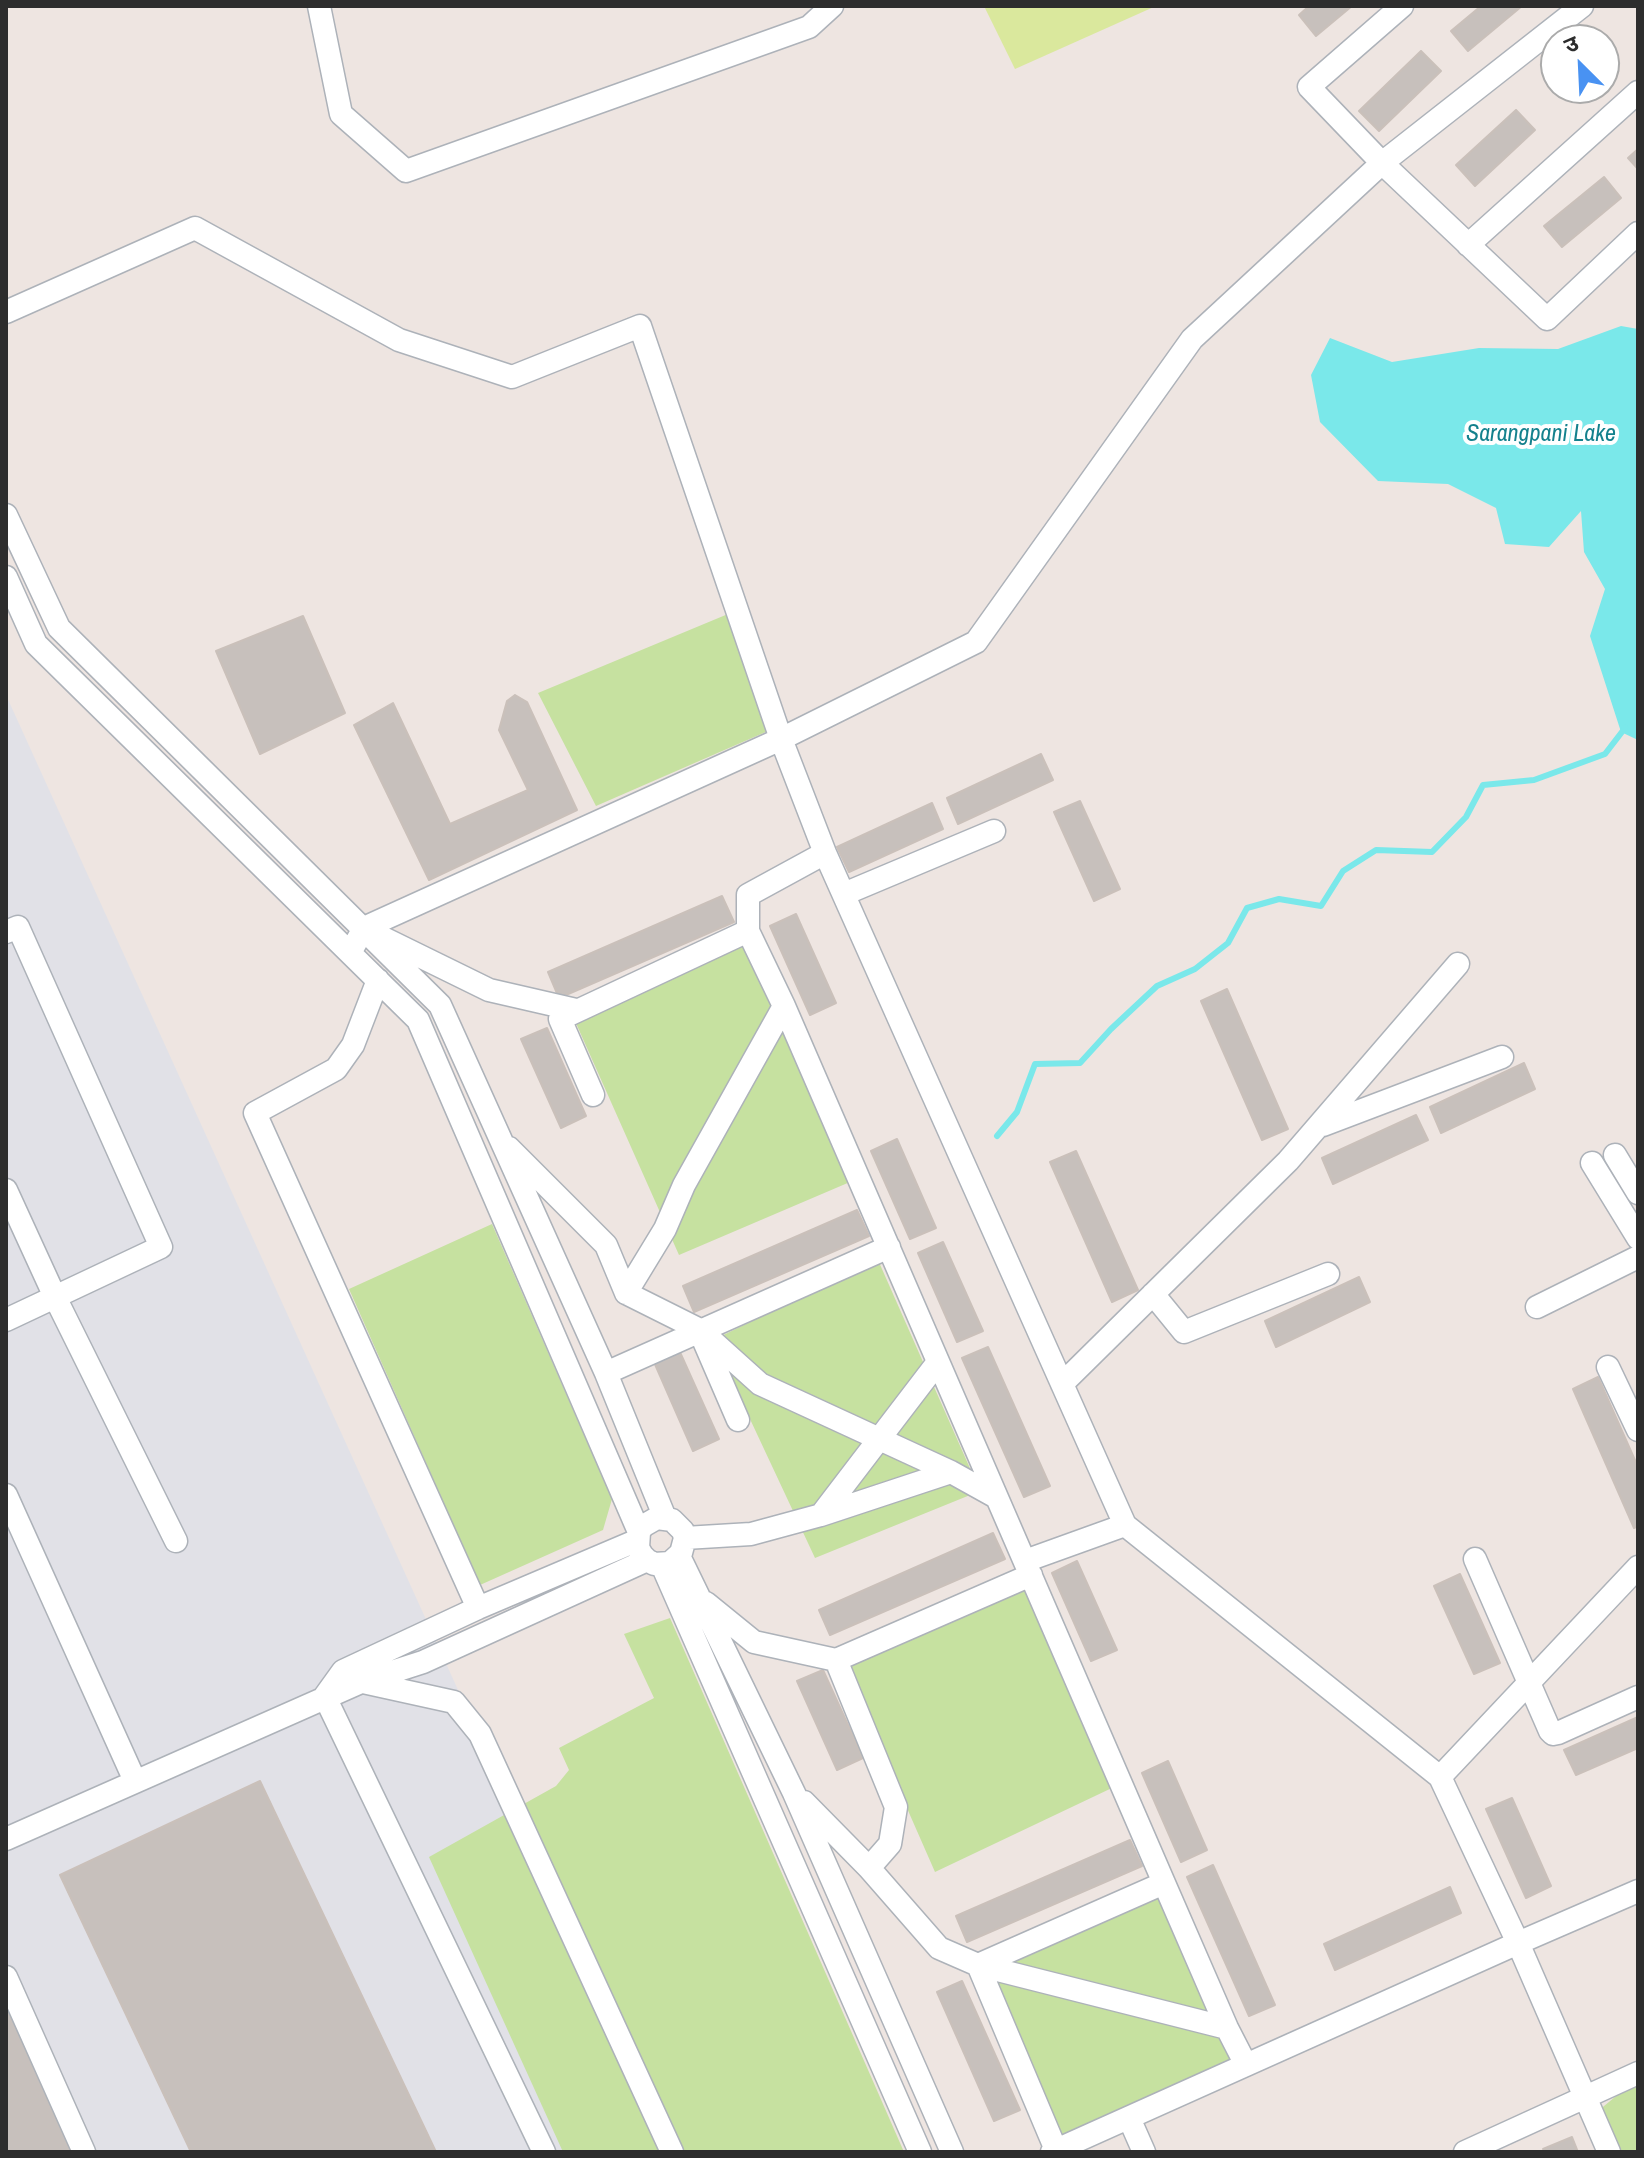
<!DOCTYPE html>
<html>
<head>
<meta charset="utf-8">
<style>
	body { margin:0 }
	#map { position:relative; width:1644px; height:2158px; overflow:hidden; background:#eee5e1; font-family:"Archivo Narrow","Noto Sans Devanagari",sans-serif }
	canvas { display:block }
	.frame { position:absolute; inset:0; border:8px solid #2d2d2d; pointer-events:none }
	.north { position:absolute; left:1540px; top:24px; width:80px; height:80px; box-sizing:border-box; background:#fff; border:2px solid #ababab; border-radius:50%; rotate:336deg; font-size:22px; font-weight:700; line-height:32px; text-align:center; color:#2d2d2d }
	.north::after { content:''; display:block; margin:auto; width:28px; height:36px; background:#4992f2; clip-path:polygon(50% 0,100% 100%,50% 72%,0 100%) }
</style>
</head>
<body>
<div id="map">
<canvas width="1644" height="2158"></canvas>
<div class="frame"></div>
<div class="north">उ</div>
</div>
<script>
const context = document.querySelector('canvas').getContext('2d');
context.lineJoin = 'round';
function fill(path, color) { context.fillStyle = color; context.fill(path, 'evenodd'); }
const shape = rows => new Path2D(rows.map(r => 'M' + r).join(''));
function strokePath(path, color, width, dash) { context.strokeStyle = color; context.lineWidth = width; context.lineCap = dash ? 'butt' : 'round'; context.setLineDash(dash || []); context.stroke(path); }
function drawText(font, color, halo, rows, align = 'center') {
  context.font = font + ' "Archivo Narrow",sans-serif'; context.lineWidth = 8; context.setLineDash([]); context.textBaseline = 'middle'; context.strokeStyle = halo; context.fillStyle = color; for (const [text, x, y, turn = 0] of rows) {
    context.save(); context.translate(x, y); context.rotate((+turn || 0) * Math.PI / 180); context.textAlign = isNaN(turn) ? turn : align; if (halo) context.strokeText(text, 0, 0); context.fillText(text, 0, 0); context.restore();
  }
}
fill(shape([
	[6,695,668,2152,6,2152]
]), '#e1e1e7');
fill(shape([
	[728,614,768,731,596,806,538,693],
	[745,942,850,1182,679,1255,575,1021],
	[492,1224,612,1499,603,1530,480,1585,349,1289],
	[878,1260,980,1491,815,1558,713,1340],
	[1022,1584,1114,1787,935,1872,845,1667],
	[670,1618,904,2152,563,2152,429,1857,556,1786,569,1770,559,1748,654,1698,624,1634],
	[1157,1888,1234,2059,1060,2137,987,1969],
	[1638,2084,1638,2152,1617,2152,1598,2111,1621,2092]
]), '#c6e1a0');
fill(shape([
	[984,6,1156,6,1015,69]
]), '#dae89d');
fill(shape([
	[1621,326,1638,329,1638,740,1621,732,1590,636,1605,589,1584,552,1581,511,1549,547,1505,544,1496,508,1448,484,1378,481,1320,422,1311,375,1330,338,1392,362,1479,348,1558,349]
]), '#7ae8ea');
strokePath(shape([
	[997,1136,1017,1112,1035,1064,1080,1063,1111,1029,1157,986,1195,969,1228,943,1247,908,1279,899,1321,906,1343,871,1376,850,1432,852,1466,817,1483,785,1534,780,1605,754,1625,728]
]), '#7ae8ea', 6);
const building = shape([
	[1309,6,1352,6,1316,36,1299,15,1309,6],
	[1481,6,1522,6,1468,51,1451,31,1481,6],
	[1421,51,1441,71,1379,131,1359,111,1421,51],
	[1516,110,1535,130,1475,186,1456,165,1516,110],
	[1638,149,1638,169,1628,158,1638,149],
	[1604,177,1621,198,1562,247,1544,226,1604,177],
	[303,616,345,713,260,754,216,651,303,616],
	[515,695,527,702,577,810,429,880,354,725,393,703,450,824,528,790,499,730,507,701,515,695],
	[1041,754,1053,780,958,824,947,798,1041,754],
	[1080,801,1120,889,1094,901,1054,812,1080,801],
	[932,803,943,829,849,872,837,847,932,803],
	[722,896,734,922,559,998,548,972,722,896],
	[796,914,836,1003,810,1015,770,926,796,914],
	[1227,989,1288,1129,1262,1140,1201,1001,1227,989],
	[547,1028,586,1116,561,1128,521,1039,547,1028],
	[1524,1063,1535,1089,1441,1133,1430,1107,1524,1063],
	[1416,1115,1428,1140,1333,1184,1322,1158,1416,1115],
	[897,1139,936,1228,910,1239,871,1151,897,1139],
	[1076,1151,1138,1290,1112,1302,1050,1162,1076,1151],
	[857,1210,869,1236,694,1312,683,1286,857,1210],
	[943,1242,983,1331,957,1342,918,1253,943,1242],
	[1359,1277,1370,1302,1276,1347,1265,1321,1359,1277],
	[988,1347,1050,1486,1024,1497,962,1358,988,1347],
	[679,1350,719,1439,693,1451,654,1362,679,1350],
	[1598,1377,1638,1467,1638,1526,1634,1528,1573,1389,1598,1377],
	[993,1533,1005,1559,830,1635,819,1610,993,1533],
	[1077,1561,1117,1650,1091,1661,1052,1573,1077,1561],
	[1460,1574,1500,1663,1474,1674,1434,1586,1460,1574],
	[823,1670,863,1758,837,1770,797,1681,823,1670],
	[1638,1717,1638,1748,1576,1775,1564,1750,1638,1717],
	[1168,1761,1207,1850,1181,1862,1142,1773,1168,1761],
	[260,1781,436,2152,191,2152,60,1875,260,1781],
	[1512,1798,1551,1886,1526,1898,1486,1809,1512,1798],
	[1130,1840,1142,1866,967,1942,956,1916,1130,1840],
	[1213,1865,1275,2005,1249,2016,1187,1877,1213,1865],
	[1450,1887,1461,1913,1335,1970,1324,1944,1450,1887],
	[962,1981,1020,2110,994,2121,937,1992,962,1981],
	[6,1993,81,2152,6,2152,6,1993],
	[1572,2137,1578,2152,1545,2152,1543,2149,1572,2137]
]);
fill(building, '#c7c0bc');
strokePath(building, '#cac0ba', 2);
const minor = shape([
	[319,6,341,114,406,171,809,27,832,6],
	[1402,6,1309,87,1382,163,1547,319,1638,233],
	[1468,245,1638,92],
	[6,312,195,228,399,340,512,377,640,326,781,739,825,853,1125,1525,1440,1777,1518,1943,1609,2152],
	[6,515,59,628,440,1005,606,1373,665,1518],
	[6,577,36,644,418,1020,639,1532],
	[825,853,748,895,748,931,784,1006,1164,1883,1227,2028,1246,2065],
	[844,894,994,831],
	[6,932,18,927,161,1247,6,1320],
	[383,938,489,990,576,1010],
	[350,953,364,928,781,739,976,642,1192,339,1382,163,1582,6],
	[378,980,353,1045,336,1069,255,1113,478,1608],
	[593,1095,560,1019,748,931],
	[1323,1125,1502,1057],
	[509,1148,606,1245,626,1293,700,1330,760,1384,951,1472,996,1497],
	[1615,1155,1638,1193],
	[1592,1163,1638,1238],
	[6,1190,55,1297,176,1541],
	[626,1293,665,1229,684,1185,784,1006],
	[1153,1294,1184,1332,1328,1274],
	[1537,1307,1638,1257],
	[703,1339,738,1420],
	[1608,1367,1638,1430],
	[606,1373,889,1247],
	[1062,1384,1288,1161,1458,964],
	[6,1495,135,1781],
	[821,1515,938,1362],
	[685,1538,751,1534,821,1515,951,1472],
	[679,1556,794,1793,952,2152],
	[1475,1559,1550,1731,1553,1734,1558,1733,1638,1697],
	[1025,1561,1125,1525],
	[662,1565,920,2152],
	[706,1603,754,1642,836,1660],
	[363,1682,454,1702,480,1734,672,2152],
	[325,1696,343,1671,478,1608,638,1540],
	[325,1697,544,2152],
	[1440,1777,1638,1567],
	[804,1802,869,1868,939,1948,978,1965,1227,2028],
	[6,1839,361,1682,423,1662,647,1560,654,1564,670,1563,681,1553,685,1538,683,1531,672,1520,657,1518,643,1526,639,1532,638,1548,642,1555,647,1560],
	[869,1868,890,1844,896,1807,836,1660,1031,1575],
	[6,1977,84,2152],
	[1129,2118,1144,2152],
	[1056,2150,978,1965,1164,1883],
	[1052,2152,1518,1943,1638,1891],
	[1465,2152,1638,2073]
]);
strokePath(minor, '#adb2b9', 25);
strokePath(minor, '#fff', 22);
drawText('italic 24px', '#14818d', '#fff', [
	["Sarangpani Lake",1541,435]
]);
</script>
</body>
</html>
